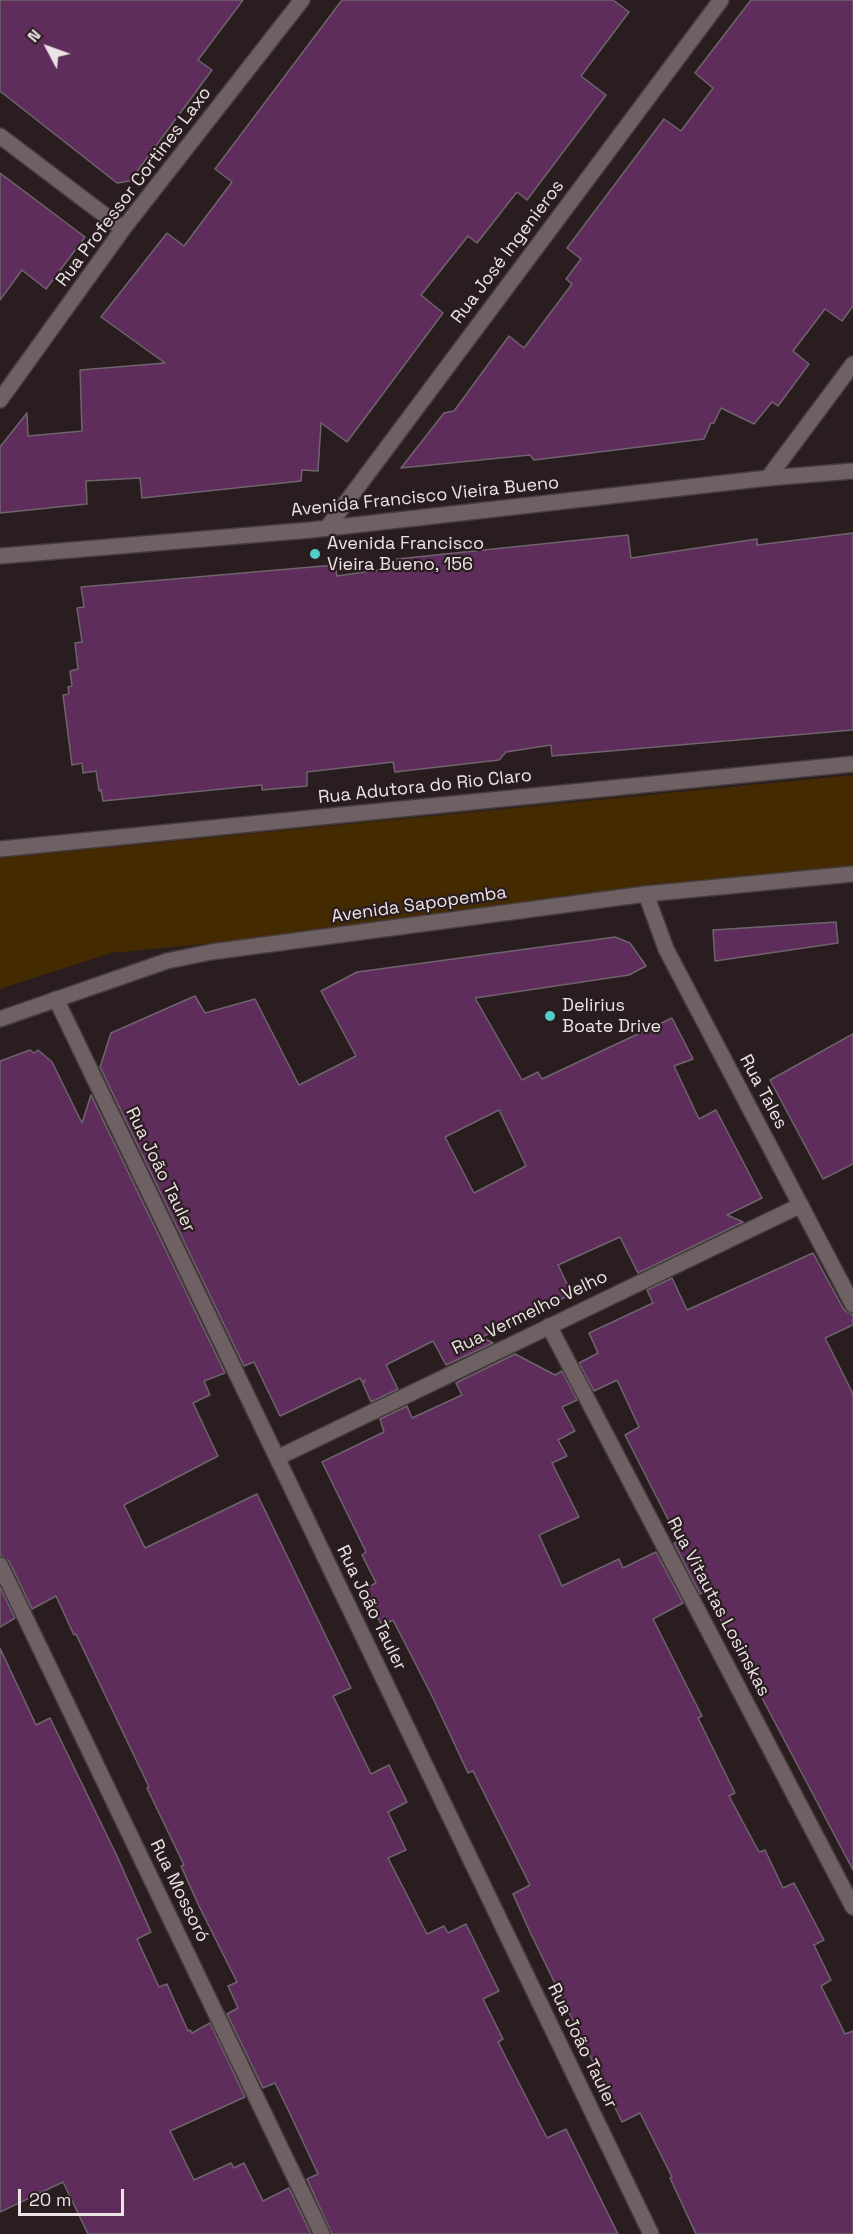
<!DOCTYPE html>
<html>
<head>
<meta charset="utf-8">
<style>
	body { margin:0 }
	#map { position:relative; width:853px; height:2234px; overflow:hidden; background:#291d1f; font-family:"Space Grotesk",sans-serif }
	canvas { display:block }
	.north { position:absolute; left:18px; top:18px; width:60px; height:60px; -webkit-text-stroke:4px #291d1f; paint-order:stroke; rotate:311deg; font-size:16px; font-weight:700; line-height:24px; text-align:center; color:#ece3e5 }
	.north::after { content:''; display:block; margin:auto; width:21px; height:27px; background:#ece3e5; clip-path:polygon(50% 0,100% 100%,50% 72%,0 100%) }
	.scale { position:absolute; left:18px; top:2189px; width:106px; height:27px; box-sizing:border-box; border:3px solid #ece3e5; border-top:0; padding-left:8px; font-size:18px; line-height:21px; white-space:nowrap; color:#ece3e5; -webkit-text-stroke:4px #291d1f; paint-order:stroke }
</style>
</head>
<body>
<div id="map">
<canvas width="853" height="2234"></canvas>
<div class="north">N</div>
<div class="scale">20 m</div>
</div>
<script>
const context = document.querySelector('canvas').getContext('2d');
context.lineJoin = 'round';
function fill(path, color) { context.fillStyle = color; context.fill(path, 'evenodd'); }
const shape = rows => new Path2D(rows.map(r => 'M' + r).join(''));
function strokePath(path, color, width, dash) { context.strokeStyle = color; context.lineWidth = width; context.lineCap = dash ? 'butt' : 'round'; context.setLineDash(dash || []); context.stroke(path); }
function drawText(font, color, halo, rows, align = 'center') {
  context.font = font + ' "Space Grotesk",sans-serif'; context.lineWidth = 4.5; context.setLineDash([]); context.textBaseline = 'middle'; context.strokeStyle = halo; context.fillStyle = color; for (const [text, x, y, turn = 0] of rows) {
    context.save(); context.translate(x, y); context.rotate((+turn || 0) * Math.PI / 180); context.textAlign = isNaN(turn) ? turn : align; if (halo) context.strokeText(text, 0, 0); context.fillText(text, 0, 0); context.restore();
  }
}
fill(shape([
	[853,775,853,881,111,953,0,989,0,858]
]), '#442a00');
const building = shape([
	[0,0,243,0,198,60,212,70,130,181,117,183,0,91,0,0],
	[342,0,613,0,629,12,581,76,606,95,527,200,517,192,477,243,468,236,421,295,443,313,347,442,321,423,318,471,302,470,301,481,142,498,140,478,86,481,87,504,0,513,0,447,27,413,28,436,82,431,80,370,165,363,101,317,167,233,184,246,232,182,215,169,342,0],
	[751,0,853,0,853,306,842,321,825,309,793,351,809,364,778,406,772,402,754,424,721,408,714,423,711,423,704,439,534,460,530,455,401,468,444,413,454,411,509,336,524,348,572,284,566,279,581,259,567,248,664,119,681,131,713,88,695,73,751,0],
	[0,173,85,237,46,289,22,270,0,300,0,173],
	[853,533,853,730,552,756,551,745,506,752,499,760,395,772,393,762,307,772,307,786,262,790,262,785,103,801,101,790,99,791,96,771,83,773,82,763,72,765,63,695,69,694,68,687,72,686,70,671,78,669,75,643,82,642,77,608,84,607,81,587,335,565,337,576,398,567,397,559,628,535,631,558,757,539,757,545,853,533],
	[836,922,838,943,715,961,713,930,836,922],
	[615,937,630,943,646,966,629,975,475,998,522,1080,538,1072,542,1079,672,1018,693,1059,674,1066,699,1119,716,1110,762,1198,727,1215,743,1222,638,1273,620,1237,558,1265,572,1294,482,1337,493,1343,446,1365,433,1341,386,1365,398,1389,371,1402,363,1384,365,1380,362,1382,360,1378,280,1416,254,1362,244,1366,100,1067,111,1033,195,996,205,1013,255,999,299,1085,356,1056,321,991,357,972,615,937],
	[499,1110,526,1166,474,1193,445,1137,499,1110],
	[853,1034,853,1164,823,1179,770,1080,853,1034],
	[30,1050,34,1053,38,1050,52,1062,82,1123,91,1095,225,1373,204,1381,210,1395,193,1403,218,1456,124,1505,145,1548,257,1494,351,1688,333,1696,371,1774,389,1765,407,1802,388,1812,406,1850,388,1858,427,1934,444,1926,448,1933,466,1924,499,1991,483,1999,503,2039,498,2042,547,2138,566,2129,618,2234,332,2234,307,2179,318,2174,291,2116,275,2083,263,2088,227,2014,238,2008,228,1986,237,1982,198,1904,181,1866,184,1865,147,1788,149,1787,76,1634,74,1635,56,1596,32,1609,9,1561,0,1555,0,1061,30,1050],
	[813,1253,844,1310,853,1315,853,1325,825,1338,853,1394,853,1870,706,1592,700,1594,674,1543,679,1541,625,1435,639,1427,617,1380,594,1391,579,1363,598,1353,589,1333,653,1303,647,1290,672,1278,687,1310,813,1253],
	[515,1354,555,1375,562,1371,577,1400,562,1407,575,1431,558,1440,567,1456,552,1463,579,1517,539,1535,562,1586,619,1559,623,1568,656,1552,683,1603,653,1619,702,1716,698,1718,735,1793,729,1796,759,1852,765,1850,783,1888,794,1883,824,1940,814,1945,831,1980,821,1986,845,2034,853,2031,853,2234,696,2234,670,2178,672,2177,640,2113,622,2122,530,1932,513,1894,530,1885,473,1771,468,1773,432,1696,393,1620,382,1626,364,1589,376,1583,362,1555,366,1552,322,1462,384,1432,380,1419,407,1406,412,1418,462,1395,456,1383,515,1354],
	[0,1587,15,1618,0,1627,0,1587],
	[0,1648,36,1725,50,1718,116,1854,151,1932,137,1939,159,1987,167,1984,188,2031,190,2030,192,2033,210,2023,245,2097,170,2131,194,2180,231,2163,234,2168,244,2163,263,2201,289,2188,311,2234,88,2234,63,2182,0,2212,0,1648]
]);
fill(building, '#5f2d5b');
strokePath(building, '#6f646e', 1.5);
const minor = shape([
	[0,136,123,229],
	[0,400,123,229,302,0],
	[768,478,853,364],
	[327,528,721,0],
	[0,849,853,764],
	[646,894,666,949,853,1305],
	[56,999,651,2234],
	[549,1326,853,1907],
	[277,1458,801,1205],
	[0,1565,322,2234]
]);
const tertiary = shape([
	[0,556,311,530,768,478,853,471]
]);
const secondary = shape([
	[0,1019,167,961,211,952,646,894,853,874]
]);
strokePath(minor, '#463c3e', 18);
strokePath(tertiary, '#463c3e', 18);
strokePath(secondary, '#463c3e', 18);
strokePath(minor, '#6f6063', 15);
strokePath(tertiary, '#6f6063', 15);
strokePath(secondary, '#6f6063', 15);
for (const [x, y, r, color] of [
	[315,554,6,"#53cdca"],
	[550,1016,6,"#53cdca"]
]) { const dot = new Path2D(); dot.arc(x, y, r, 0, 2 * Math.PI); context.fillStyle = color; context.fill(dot); strokePath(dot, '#291d1f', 2); }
drawText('18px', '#ece3e5', '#291d1f', [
	["Rua Professor Cortines Laxo",134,187,-53],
	["Rua José Ingenieros",508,252,-53],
	["Avenida Francisco Vieira Bueno",425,497,-6],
	["Rua Adutora do Rio Claro",425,787,-6],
	["Avenida Sapopemba",419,905,-8],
	["Rua Tales",763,1092,62],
	["Rua João Tauler",160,1170,64],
	["Rua Vermelho Velho",530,1313,-26],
	["Rua Vitautas Losinskas",718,1607,62],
	["Rua João Tauler",371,1608,64],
	["Rua Mossoró",179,1891,64],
	["Rua João Tauler",582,2046,64]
]);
drawText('18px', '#ece3e5', '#291d1f', [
	["Avenida Francisco",327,544],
	["Vieira Bueno, 156",327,565],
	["Delirius",562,1006],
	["Boate Drive",562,1027]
], 'left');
</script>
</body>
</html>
